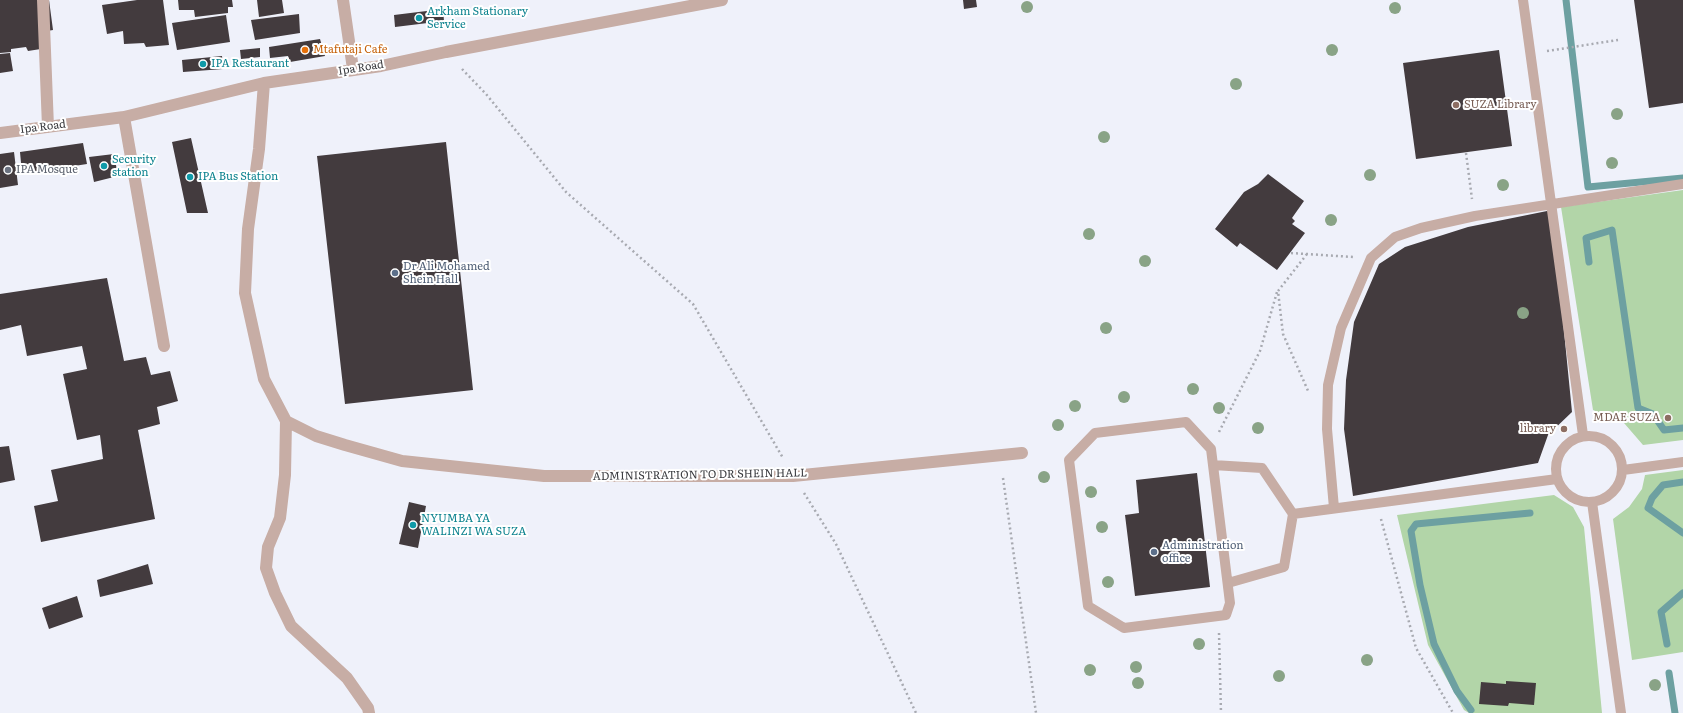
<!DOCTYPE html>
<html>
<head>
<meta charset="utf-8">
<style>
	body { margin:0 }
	canvas { display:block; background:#eff1fa }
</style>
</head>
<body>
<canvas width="1683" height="713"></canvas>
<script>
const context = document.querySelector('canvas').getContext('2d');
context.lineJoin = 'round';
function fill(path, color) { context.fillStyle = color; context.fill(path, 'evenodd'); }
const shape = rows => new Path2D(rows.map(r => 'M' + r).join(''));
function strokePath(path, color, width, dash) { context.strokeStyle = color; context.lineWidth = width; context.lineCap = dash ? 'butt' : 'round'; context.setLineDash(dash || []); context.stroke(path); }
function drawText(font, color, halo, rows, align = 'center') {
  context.font = font + ' Literata,serif'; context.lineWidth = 4; context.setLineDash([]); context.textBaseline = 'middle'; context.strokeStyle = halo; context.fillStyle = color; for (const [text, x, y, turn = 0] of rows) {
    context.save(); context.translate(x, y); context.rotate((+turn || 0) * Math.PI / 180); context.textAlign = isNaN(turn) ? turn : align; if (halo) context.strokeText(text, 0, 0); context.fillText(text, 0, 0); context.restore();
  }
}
fill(shape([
	[1683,190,1683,440,1643,445,1624,423,1593,410,1561,207],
	[1683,470,1683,652,1632,660,1613,519,1629,507,1642,489,1645,475],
	[1554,495,1573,507,1584,527,1602,713,1469,713,1464,710,1428,645,1397,515]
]), '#b2d5a8');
strokePath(shape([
	[1566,0,1588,187,1683,178],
	[1589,262,1586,238,1612,230,1638,408,1653,414,1664,430,1683,428],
	[1683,482,1663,485,1652,498,1648,508,1683,533],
	[1667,644,1661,612,1683,593],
	[1669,673,1675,713],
	[1471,710,1457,691,1434,644,1420,585,1411,531,1416,524,1530,513]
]), '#6da0a1', 7);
fill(shape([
	[0,0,49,0,53,30,47,31,47,48,28,51,26,47,11,49,11,52,0,53],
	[137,0,163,0,169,45,146,47,144,43,124,44,123,31,107,34,102,5],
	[178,0,232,0,233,7,228,7,228,13,195,17,194,10,179,10],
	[257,0,282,0,284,13,259,17],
	[963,0,976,0,977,7,964,9],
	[1634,0,1683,0,1683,103,1649,108],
	[443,9,444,21,395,27,394,15],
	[299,14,300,33,255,40,251,20],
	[226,15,230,42,177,50,172,23],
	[320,39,325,56,290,62,288,56,270,58,269,47],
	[260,48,260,57,241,59,240,50],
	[1499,50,1512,146,1416,159,1403,63],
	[10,53,13,71,0,73,0,54],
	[222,56,223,69,183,72,182,60],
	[191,138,208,213,187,213,172,142],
	[446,142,473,390,345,404,317,156],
	[83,143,87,164,22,174,20,152],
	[14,152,18,185,0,188,0,154],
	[114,154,118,176,94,182,89,157],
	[1268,174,1304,201,1292,218,1295,221,1292,224,1305,233,1277,270,1240,243,1237,247,1215,229,1244,192,1258,184],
	[1552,210,1572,412,1548,435,1538,463,1353,496,1344,429,1346,380,1354,322,1379,264,1405,247,1468,227],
	[107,278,124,361,146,357,151,375,170,371,178,401,157,407,160,424,138,430,155,519,41,542,34,506,58,501,51,470,103,459,100,435,77,440,63,374,87,369,82,346,27,356,21,325,0,330,0,294],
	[9,446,15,480,0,483,0,447],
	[1197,473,1210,587,1135,596,1125,515,1139,513,1136,480],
	[409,502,426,506,418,548,399,544],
	[148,564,153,584,100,597,97,580],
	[77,596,83,617,49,629,42,608],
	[1506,681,1536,683,1534,705,1509,703,1508,706,1479,704,1481,682,1506,684]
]), '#433b3e');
strokePath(shape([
	[1547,51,1618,40],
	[462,69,486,94,566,192,693,304,783,458],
	[1466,153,1472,199],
	[1291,253,1353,257],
	[1307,254,1278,291,1283,334,1309,393],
	[1219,432,1260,351,1277,292],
	[1003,478,1036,713],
	[804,493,836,544,916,713],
	[1381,519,1416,648,1453,713],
	[1219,633,1221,713]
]), '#a8aab1', 2.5, [2, 3]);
strokePath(shape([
	[1523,0,1583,435],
	[1186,422,1211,449,1230,603,1226,615,1124,628,1088,606,1069,460,1095,433,1186,422],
	'1556 469a33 33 0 1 1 66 0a33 33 0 1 1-66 0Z',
	[1213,465,1262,468,1293,514],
	[1623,470,1683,462],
	[1592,502,1621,713],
	[1334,508,1327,429,1328,385,1341,328,1371,258,1395,237,1421,228,1475,216,1683,184],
	[1228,583,1284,567,1293,514,1557,479]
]), '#c7ada5', 10);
strokePath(shape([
	[43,0,48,127],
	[343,0,353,69],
	[264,83,259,149,248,229,245,293,264,379,286,421,285,475,280,518,268,547,266,568,275,593,291,626,347,678,368,708,369,713],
	[124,117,164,346],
	[0,133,124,117,264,83,381,66,446,52,722,0],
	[286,421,316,436,345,445,402,461,544,476,793,476,1022,453]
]), '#c7ada5', 12);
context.fillStyle = '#89a386';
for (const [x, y] of [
	[1027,7],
	[1395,8],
	[1332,50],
	[1236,84],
	[1617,114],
	[1104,137],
	[1612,163],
	[1370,175],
	[1503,185],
	[1331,220],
	[1089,234],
	[1145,261],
	[1523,313],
	[1106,328],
	[1193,389],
	[1124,397],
	[1075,406],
	[1219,408],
	[1058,425],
	[1258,428],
	[1044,477],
	[1091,492],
	[1102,527],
	[1108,582],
	[1199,644],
	[1367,660],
	[1136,667],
	[1090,670],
	[1279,676],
	[1138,683],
	[1655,685]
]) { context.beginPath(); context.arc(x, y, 6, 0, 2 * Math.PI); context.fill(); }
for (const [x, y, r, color] of [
	[419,18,4,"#0f9aa8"],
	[305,50,4,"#e8710a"],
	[203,64,4,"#0f9aa8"],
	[1456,105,4,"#8d6e63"],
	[104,166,4,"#0f9aa8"],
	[8,170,4,"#6b7280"],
	[190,177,4,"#0f9aa8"],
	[395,273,4,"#5c6f8a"],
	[1668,418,4,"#8d6e63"],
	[1564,429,4,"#8d6e63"],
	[413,525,4,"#0f9aa8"],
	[1154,552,4,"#5c6f8a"]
]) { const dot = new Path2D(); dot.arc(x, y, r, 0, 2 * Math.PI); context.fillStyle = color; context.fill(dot); strokePath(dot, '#fff', 1.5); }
drawText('11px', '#0d838f', '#fff', [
	["Arkham Stationary",427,12],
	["Service",427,25],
	["IPA Restaurant",211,64],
	["Security",112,160],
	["station",112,173],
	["IPA Bus Station",198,177],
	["NYUMBA YA",421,519],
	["WALINZI WA SUZA",421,532]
], 'left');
drawText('11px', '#c56008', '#fff', [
	["Mtafutaji Cafe",313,50]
], 'left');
drawText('11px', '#393a3e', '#fff', [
	["Ipa Road",361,68,-9],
	["Ipa Road",43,127,-7],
	["ADMINISTRATION TO DR SHEIN HALL",700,475,-1]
]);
drawText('11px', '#785e54', '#fff', [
	["SUZA Library",1464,105,"left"],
	["MDAE SUZA",1660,418],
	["library",1556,429]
], 'right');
drawText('11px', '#5b616d', '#fff', [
	["IPA Mosque",16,170]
], 'left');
drawText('11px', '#4e5e75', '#fff', [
	["Dr Ali Mohamed",403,267],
	["Shein Hall",403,280],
	["Administration",1162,546],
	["office",1162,559]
], 'left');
</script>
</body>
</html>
